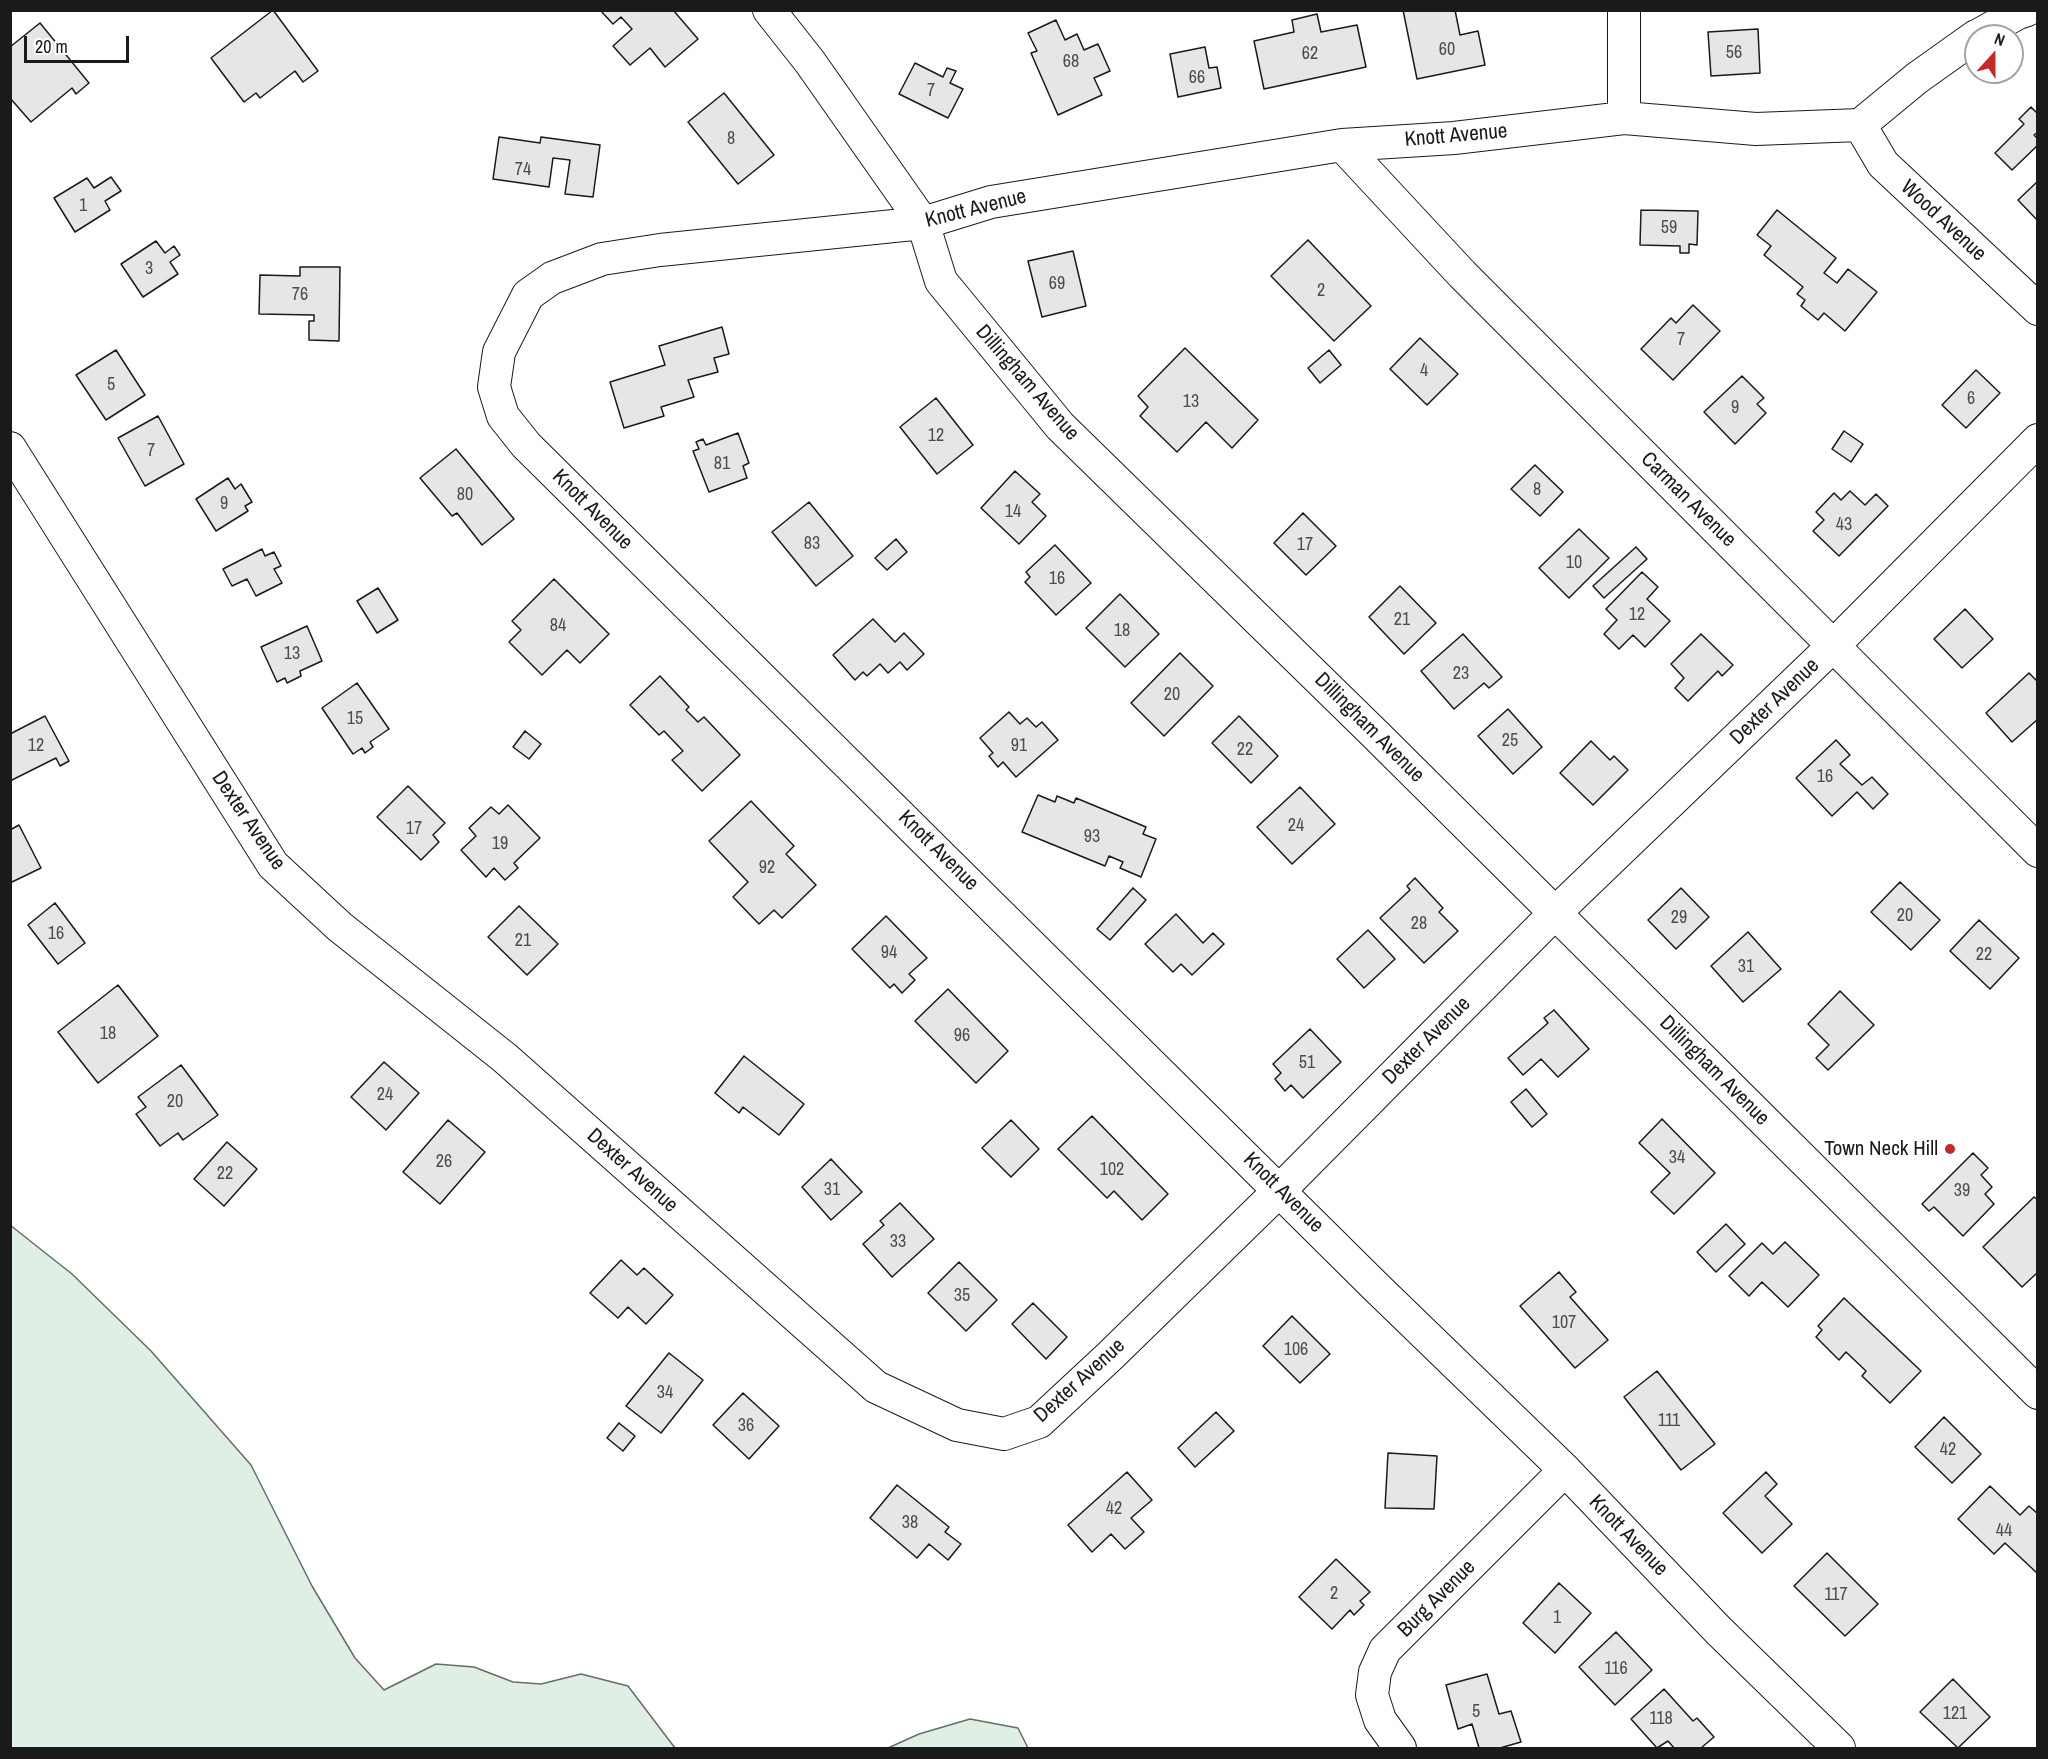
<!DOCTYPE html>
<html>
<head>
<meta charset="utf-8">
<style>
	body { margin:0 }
	#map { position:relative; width:2048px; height:1759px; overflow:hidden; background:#fff; font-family:"Archivo Narrow",sans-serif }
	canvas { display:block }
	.frame { position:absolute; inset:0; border:12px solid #1a1a1a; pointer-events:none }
	.north { position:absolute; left:1964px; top:24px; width:60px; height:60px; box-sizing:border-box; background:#fff; border:2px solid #a3a3a3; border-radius:50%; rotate:21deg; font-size:16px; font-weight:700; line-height:24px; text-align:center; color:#1a1a1a }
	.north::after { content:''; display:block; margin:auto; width:21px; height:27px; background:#c62828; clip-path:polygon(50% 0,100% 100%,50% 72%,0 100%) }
	.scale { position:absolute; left:24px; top:36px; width:105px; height:27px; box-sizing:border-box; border:3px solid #1a1a1a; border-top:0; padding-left:8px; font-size:18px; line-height:21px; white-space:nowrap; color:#1a1a1a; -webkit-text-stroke:4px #fff; paint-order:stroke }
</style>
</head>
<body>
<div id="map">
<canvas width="2048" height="1759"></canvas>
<div class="frame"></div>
<div class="north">N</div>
<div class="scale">20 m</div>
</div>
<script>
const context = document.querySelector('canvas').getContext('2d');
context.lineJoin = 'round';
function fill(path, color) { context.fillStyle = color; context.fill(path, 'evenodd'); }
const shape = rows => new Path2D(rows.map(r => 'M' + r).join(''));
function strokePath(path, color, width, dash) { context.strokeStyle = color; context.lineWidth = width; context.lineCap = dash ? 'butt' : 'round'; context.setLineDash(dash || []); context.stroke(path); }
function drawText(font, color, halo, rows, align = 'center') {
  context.font = font + ' "Archivo Narrow",sans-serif'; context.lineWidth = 4.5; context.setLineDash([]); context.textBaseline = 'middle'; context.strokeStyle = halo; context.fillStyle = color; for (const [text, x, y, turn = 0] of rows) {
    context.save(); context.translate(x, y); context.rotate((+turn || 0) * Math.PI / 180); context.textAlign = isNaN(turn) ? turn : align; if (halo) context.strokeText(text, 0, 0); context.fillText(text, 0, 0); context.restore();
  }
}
const green = shape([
	[10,1225,72,1274,151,1351,251,1465,312,1586,355,1658,384,1690,436,1664,474,1667,513,1682,541,1684,581,1674,628,1686,675,1748,11,1748,10,1225],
	[970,1719,1018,1728,1028,1748,888,1748,919,1734,970,1719]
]);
fill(green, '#e0efe3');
strokePath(green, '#6a6a6a', 1.5);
const building = shape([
	[273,10,318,71,303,82,295,71,260,98,256,93,244,102,211,58,273,10],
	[600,10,673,10,698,39,665,67,650,48,630,65,613,46,632,29,621,17,613,24,600,10],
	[1403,10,1455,10,1460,35,1478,31,1485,65,1417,79,1403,10],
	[1317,14,1321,32,1357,25,1366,67,1264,89,1254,41,1294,32,1292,20,1317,14],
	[1056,20,1065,40,1077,34,1084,50,1098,44,1110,71,1094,78,1102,95,1058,115,1031,53,1037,51,1028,33,1056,20],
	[40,23,89,83,76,94,72,88,31,122,10,98,10,47,40,23],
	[1758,29,1760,73,1711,76,1708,32,1758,29],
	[1205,47,1209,68,1217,67,1221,88,1178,97,1170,54,1205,47],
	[915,63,943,77,947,68,956,71,950,83,963,89,948,118,899,94,915,63],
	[724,93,774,155,738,184,688,122,724,93],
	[2031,107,2038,114,2038,132,2034,135,2038,139,2038,145,2012,170,1995,153,2024,124,2019,119,2031,107],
	[499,137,540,143,541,137,600,145,593,197,565,194,570,160,553,158,549,187,493,179,499,137],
	[111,177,121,191,105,201,110,210,75,232,54,198,87,178,94,188,111,177],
	[2038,181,2038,221,2018,200,2038,181],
	[1641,210,1698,211,1697,245,1689,244,1689,253,1680,253,1680,246,1640,245,1641,210],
	[1777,210,1836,258,1824,273,1837,283,1848,269,1877,292,1845,331,1824,313,1818,320,1801,306,1805,300,1797,294,1803,287,1764,255,1771,246,1757,235,1777,210],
	[1308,240,1371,306,1334,341,1271,276,1308,240],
	[156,241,165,253,174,246,180,255,170,262,178,274,143,297,121,264,156,241],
	[1073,251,1086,306,1042,317,1028,261,1073,251],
	[300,267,340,267,339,341,309,340,309,321,314,321,314,315,259,314,260,275,300,276,300,267],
	[1693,305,1720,331,1673,380,1641,349,1671,318,1676,323,1693,305],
	[722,327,729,354,714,358,718,372,688,380,694,397,661,407,664,416,624,428,610,382,665,365,659,346,722,327],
	[1420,338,1458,374,1427,405,1390,369,1420,338],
	[1185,348,1258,420,1232,448,1206,422,1177,452,1140,416,1148,407,1138,396,1185,348],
	[116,350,145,395,106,420,76,375,116,350],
	[1329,350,1341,365,1320,383,1308,368,1329,350],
	[1976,370,2000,393,1966,428,1942,405,1976,370],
	[1742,376,1764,398,1757,404,1766,413,1735,444,1704,412,1742,376],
	[936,398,973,445,937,474,900,427,936,398],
	[158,416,184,464,145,486,118,438,158,416],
	[1844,431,1863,444,1851,462,1832,449,1844,431],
	[738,433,749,463,743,466,747,478,709,492,693,451,699,449,696,442,703,439,706,445,738,433],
	[456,449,514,519,482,545,457,513,452,516,420,478,456,449],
	[1535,465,1563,492,1540,516,1511,489,1535,465],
	[1015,471,1040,494,1032,502,1046,516,1019,544,981,508,1015,471],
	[228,478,235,489,241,484,252,502,245,506,248,511,216,531,196,499,228,478],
	[1850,491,1865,505,1876,494,1888,506,1839,556,1813,531,1824,520,1816,512,1834,493,1841,500,1850,491],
	[809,502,853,556,816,586,772,532,809,502],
	[1303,513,1336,546,1306,575,1274,543,1303,513],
	[1579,529,1609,558,1569,598,1539,568,1579,529],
	[896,539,907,552,887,570,875,558,896,539],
	[1055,545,1091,583,1056,615,1025,582,1030,577,1026,572,1055,545],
	[1636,547,1647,559,1604,598,1593,586,1636,547],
	[262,549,265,556,274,552,281,566,274,569,282,583,256,596,247,579,232,586,223,569,262,549],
	[1642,572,1658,587,1647,599,1670,621,1645,647,1633,635,1619,649,1604,634,1617,620,1606,609,1642,572],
	[554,579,609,634,580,663,567,650,542,675,509,642,521,630,512,621,554,579],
	[1400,586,1436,623,1404,654,1369,617,1400,586],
	[378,588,398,620,377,633,357,601,378,588],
	[1120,594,1159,634,1125,667,1086,628,1120,594],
	[1965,609,1993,639,1962,668,1934,639,1965,609],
	[873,619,895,642,904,633,924,654,907,670,900,662,888,673,880,664,867,676,863,672,855,680,833,655,873,619],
	[307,626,322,661,300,671,301,676,287,683,285,678,277,682,261,647,307,626],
	[1463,634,1502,677,1489,688,1484,683,1454,709,1421,671,1463,634],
	[1701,634,1733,665,1722,676,1718,671,1688,701,1675,688,1684,678,1671,664,1701,634],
	[1180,653,1213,686,1164,736,1131,703,1180,653],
	[2029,673,2038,682,2038,719,2012,742,1986,713,2029,673],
	[660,676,689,707,686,710,698,722,704,717,740,755,702,791,672,760,683,751,664,731,659,735,630,705,660,676],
	[357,683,389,729,370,742,373,747,365,753,362,748,353,754,322,708,357,683],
	[1508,709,1542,747,1513,774,1478,736,1508,709],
	[1009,712,1020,724,1027,718,1036,727,1042,722,1058,740,1016,777,1003,762,998,767,989,756,993,753,980,738,1009,712],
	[45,716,69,761,60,766,56,758,10,781,10,734,45,716],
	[1239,716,1278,756,1251,783,1212,743,1239,716],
	[525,731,541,744,529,759,513,747,525,731],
	[1836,740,1850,755,1840,764,1862,785,1872,777,1888,794,1873,809,1857,792,1832,816,1796,778,1836,740],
	[1591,741,1610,760,1614,756,1628,770,1593,805,1560,773,1591,741],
	[408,786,445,823,433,835,439,842,421,860,377,817,408,786],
	[1300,787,1335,824,1292,864,1257,827,1300,787],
	[1038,795,1055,802,1057,796,1074,803,1076,798,1146,827,1143,834,1156,839,1141,877,1120,868,1123,862,1109,856,1105,866,1022,832,1038,795],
	[751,801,794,846,786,854,816,885,782,918,774,910,759,924,733,897,748,882,709,841,751,801],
	[508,805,540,838,514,863,518,868,505,880,494,868,486,877,461,850,476,836,469,828,491,807,499,814,508,805],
	[19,825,41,868,12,882,10,878,10,830,19,825],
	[1415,878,1443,908,1439,912,1458,931,1424,963,1380,918,1410,890,1407,886,1415,878],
	[1900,882,1940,920,1911,950,1871,912,1900,882],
	[1133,888,1146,900,1110,940,1097,929,1133,888],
	[1681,888,1709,917,1676,949,1648,920,1681,888],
	[55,903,85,943,58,964,28,925,55,903],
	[519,906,558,944,527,975,488,937,519,906],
	[1176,914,1203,943,1213,933,1224,944,1192,975,1181,964,1173,972,1145,944,1176,914],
	[886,916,927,958,909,974,915,980,902,993,894,984,890,988,852,949,886,916],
	[1979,920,2019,958,1990,989,1950,951,1979,920],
	[1368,930,1395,959,1364,988,1337,959,1368,930],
	[1748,932,1781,969,1743,1002,1711,966,1748,932],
	[118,985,158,1036,98,1083,58,1032,118,985],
	[948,989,1008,1051,976,1083,915,1021,948,989],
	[1840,991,1874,1025,1828,1070,1816,1058,1829,1045,1808,1024,1840,991],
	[1554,1010,1589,1049,1558,1077,1541,1059,1523,1075,1508,1058,1548,1023,1544,1018,1554,1010],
	[1310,1029,1341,1062,1303,1098,1291,1085,1285,1091,1275,1079,1281,1073,1273,1064,1310,1029],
	[744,1056,804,1104,779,1135,743,1107,739,1113,715,1093,744,1056],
	[384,1062,419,1093,386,1130,351,1097,384,1062],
	[181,1065,218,1115,183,1140,178,1133,160,1146,136,1114,146,1107,138,1097,181,1065],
	[1526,1089,1547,1114,1532,1127,1511,1102,1526,1089],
	[1092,1116,1168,1194,1142,1220,1114,1191,1107,1198,1058,1149,1092,1116],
	[1662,1119,1715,1173,1674,1214,1651,1192,1670,1173,1639,1143,1662,1119],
	[448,1120,485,1152,440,1204,403,1172,448,1120],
	[1011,1120,1039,1149,1011,1177,982,1148,1011,1120],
	[227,1142,257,1169,224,1206,194,1179,227,1142],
	[1973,1153,1988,1168,1981,1175,1992,1187,1985,1194,1994,1204,1963,1236,1934,1207,1929,1211,1922,1204,1973,1153],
	[831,1159,862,1192,831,1220,802,1187,831,1159],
	[2034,1197,2038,1200,2038,1272,2022,1287,1983,1247,2034,1197],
	[900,1203,934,1239,892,1277,863,1244,884,1225,880,1221,900,1203],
	[1726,1224,1745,1244,1716,1272,1697,1252,1726,1224],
	[1785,1242,1819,1275,1788,1307,1762,1282,1749,1296,1729,1276,1762,1243,1773,1254,1785,1242],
	[621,1260,637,1275,644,1268,673,1295,646,1324,628,1307,618,1318,590,1293,621,1260],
	[959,1262,997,1300,966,1331,928,1293,959,1262],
	[1559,1272,1576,1292,1570,1297,1608,1340,1575,1368,1520,1306,1559,1272],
	[1844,1298,1921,1371,1890,1403,1862,1376,1866,1371,1846,1352,1839,1360,1816,1337,1822,1330,1818,1326,1844,1298],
	[1033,1303,1067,1337,1046,1359,1012,1324,1033,1303],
	[1292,1316,1330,1354,1300,1383,1263,1346,1292,1316],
	[669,1353,703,1380,661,1433,626,1406,669,1353],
	[1657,1371,1715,1444,1681,1470,1624,1397,1657,1371],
	[743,1393,779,1426,749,1459,713,1425,743,1393],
	[1216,1412,1234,1431,1195,1467,1178,1448,1216,1412],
	[1944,1417,1981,1454,1952,1483,1915,1447,1944,1417],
	[619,1423,635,1436,623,1451,607,1438,619,1423],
	[1388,1453,1437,1456,1434,1509,1385,1508,1388,1453],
	[1127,1472,1152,1500,1131,1518,1144,1532,1125,1549,1111,1534,1092,1552,1068,1525,1127,1472],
	[1766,1472,1777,1484,1765,1496,1792,1524,1762,1553,1723,1513,1766,1472],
	[897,1485,949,1527,945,1532,961,1544,948,1560,929,1544,917,1558,870,1518,897,1485],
	[1990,1486,2020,1515,2029,1506,2038,1514,2038,1574,2005,1543,1994,1554,1958,1519,1990,1486],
	[1827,1553,1878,1604,1845,1636,1794,1586,1827,1553],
	[1336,1559,1370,1592,1360,1601,1364,1605,1354,1615,1350,1610,1332,1629,1299,1597,1336,1559],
	[1559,1583,1591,1613,1555,1653,1523,1623,1559,1583],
	[1616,1632,1652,1670,1615,1705,1579,1667,1616,1632],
	[1487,1674,1499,1714,1511,1711,1521,1742,1500,1748,1479,1748,1472,1724,1458,1729,1446,1685,1487,1674],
	[1953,1679,1990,1717,1958,1748,1920,1712,1953,1679],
	[1664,1689,1693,1721,1697,1718,1714,1737,1701,1748,1674,1748,1668,1741,1657,1748,1631,1719,1664,1689]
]);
fill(building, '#e6e6e6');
strokePath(building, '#1a1a1a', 1.5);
const minor = shape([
	[769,10,810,62,923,223,941,281,1060,426,1376,735,2038,1393],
	[1624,10,1624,118],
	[1977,36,2018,13,2027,10],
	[1860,125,1883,164,2038,309],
	[1342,145,1462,274,2038,851],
	[10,448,273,865,340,927,505,1058,876,1387,957,1425,1004,1434,1039,1422,1111,1355,1280,1190,1555,913,1834,645,2038,440],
	[1400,1748,1380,1720,1372,1695,1375,1672,1385,1650,1565,1470],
	[1839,1748,1718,1630,1565,1470,1377,1288,526,445,503,416,494,387,499,352,528,295,552,278,602,259,660,250,923,223,991,202,1342,145,1454,138,1624,118,1756,129,1860,125,1917,78,1976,36]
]);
strokePath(minor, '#1a1a1a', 34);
strokePath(minor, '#fff', 32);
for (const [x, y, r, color] of [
	[1950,1149,6,"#c62828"]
]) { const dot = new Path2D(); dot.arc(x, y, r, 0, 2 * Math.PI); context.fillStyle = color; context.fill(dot); strokePath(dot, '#fff', 2); }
drawText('18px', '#4d4d4d', null, [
	["60",1447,50],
	["56",1734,53],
	["62",1310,54],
	["68",1071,62],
	["66",1197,78],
	["7",931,91],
	["8",731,139],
	["74",523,170],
	["1",83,206],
	["59",1669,228],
	["3",149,269],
	["69",1057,284],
	["2",1321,291],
	["76",300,295],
	["7",1681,340],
	["4",1424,371],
	["5",111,385],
	["6",1971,399],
	["13",1191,402],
	["9",1735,408],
	["12",936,436],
	["7",151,451],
	["81",722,464],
	["8",1537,490],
	["80",465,495],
	["9",224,504],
	["14",1013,512],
	["43",1844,525],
	["83",812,544],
	["17",1305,545],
	["10",1574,563],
	["16",1057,579],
	["12",1637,615],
	["21",1402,620],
	["84",558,626],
	["18",1122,631],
	["13",292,654],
	["23",1461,674],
	["20",1172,695],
	["15",355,719],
	["25",1510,741],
	["12",36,746],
	["91",1019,746],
	["22",1245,750],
	["16",1825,777],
	["24",1296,826],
	["17",414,829],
	["93",1092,837],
	["19",500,844],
	["92",767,868],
	["20",1905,916],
	["29",1679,918],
	["28",1419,924],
	["16",56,934],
	["21",523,941],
	["94",889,953],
	["22",1984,955],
	["31",1746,967],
	["18",108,1034],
	["96",962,1036],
	["51",1307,1063],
	["24",385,1095],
	["20",175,1102],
	["34",1677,1158],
	["26",444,1162],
	["102",1112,1170],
	["22",225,1174],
	["31",832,1190],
	["39",1962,1191],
	["33",898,1242],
	["35",962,1296],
	["107",1564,1323],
	["106",1296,1350],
	["34",665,1393],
	["111",1669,1421],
	["36",746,1426],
	["42",1948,1450],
	["42",1114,1509],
	["38",910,1523],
	["44",2004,1531],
	["2",1334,1594],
	["117",1836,1595],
	["1",1557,1618],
	["116",1616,1669],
	["5",1476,1712],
	["121",1955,1714],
	["118",1661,1719]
]);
drawText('21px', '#1a1a1a', '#fff', [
	["Knott Avenue",1456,136,-5],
	["Knott Avenue",976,209,-14],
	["Wood Avenue",1943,221,43],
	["Dillingham Avenue",1027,383,49],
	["Carman Avenue",1688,500,45],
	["Knott Avenue",592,510,45],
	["Dexter Avenue",1775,702,-44],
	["Dillingham Avenue",1369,728,45],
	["Dexter Avenue",248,821,56],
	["Knott Avenue",938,851,45],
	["Dexter Avenue",1427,1041,-45],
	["Dillingham Avenue",1714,1071,45],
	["Dexter Avenue",632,1171,42],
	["Knott Avenue",1283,1193,45],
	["Dexter Avenue",1080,1381,-42],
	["Knott Avenue",1628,1536,46],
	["Burg Avenue",1437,1599,-45]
]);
drawText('21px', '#1a1a1a', '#fff', [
	["Town Neck Hill",1938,1149]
], 'right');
</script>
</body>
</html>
